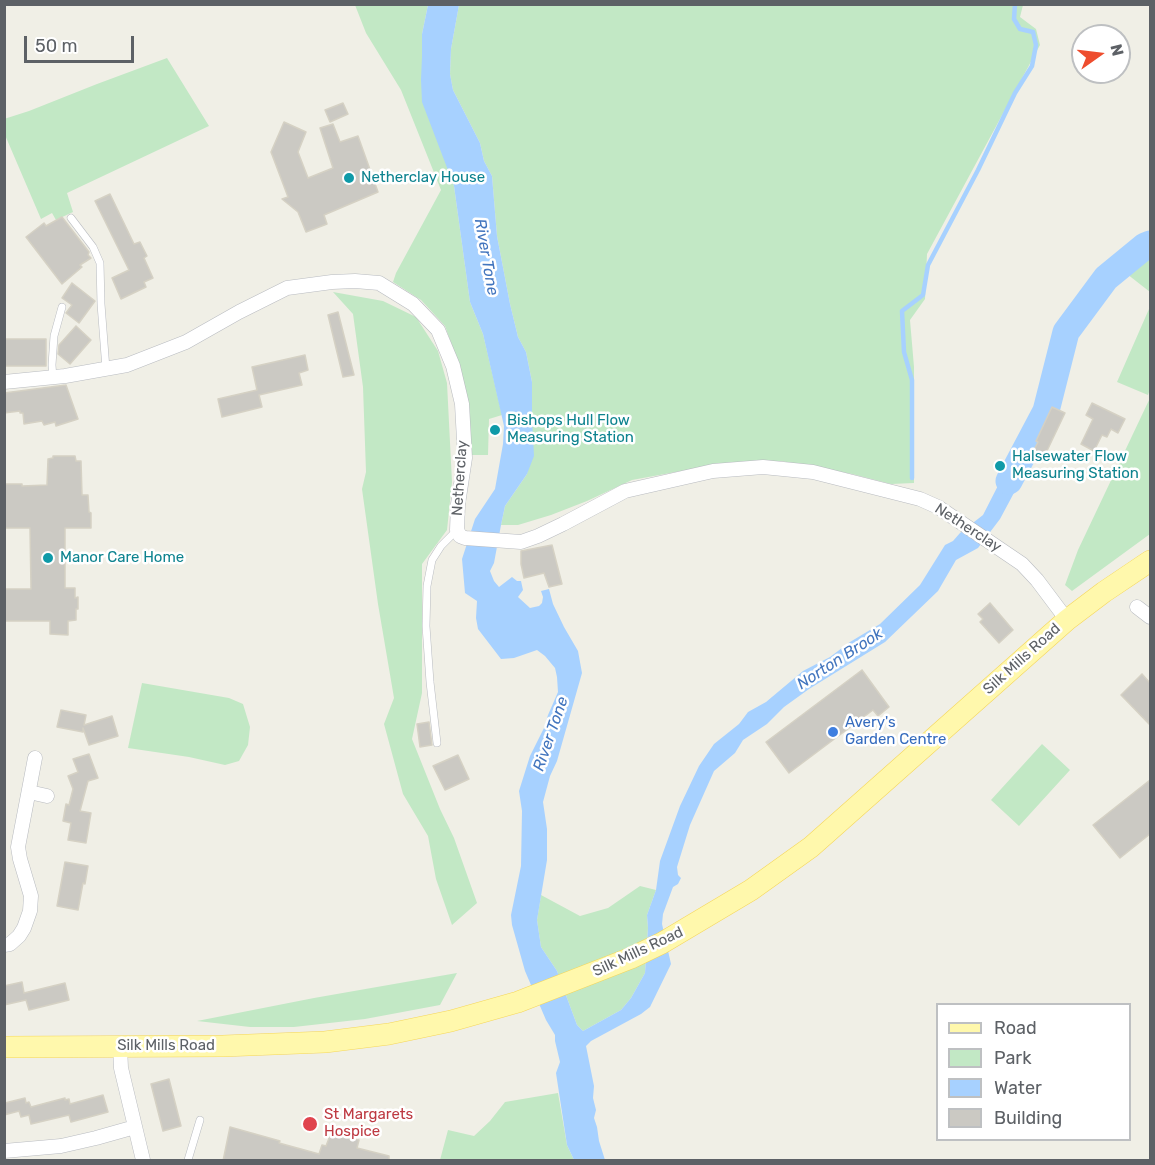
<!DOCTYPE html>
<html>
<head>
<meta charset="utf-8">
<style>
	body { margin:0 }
	#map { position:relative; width:1155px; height:1165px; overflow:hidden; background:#f0efe6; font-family:Rubik,sans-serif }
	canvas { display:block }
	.frame { position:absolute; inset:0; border:6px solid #5d6166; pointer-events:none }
	.legend { position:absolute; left:936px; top:1003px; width:195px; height:138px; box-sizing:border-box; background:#fff; border:2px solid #bec0c2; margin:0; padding:8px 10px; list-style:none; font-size:18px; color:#5d6166 }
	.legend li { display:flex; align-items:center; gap:12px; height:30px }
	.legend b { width:30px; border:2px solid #bec0c2 }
	.north { position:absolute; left:1071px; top:24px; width:60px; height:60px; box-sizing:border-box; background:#fff; border:2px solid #bec0c2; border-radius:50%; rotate:76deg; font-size:16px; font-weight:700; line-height:24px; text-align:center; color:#5d6166 }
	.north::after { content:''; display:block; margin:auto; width:21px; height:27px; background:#ee4d2e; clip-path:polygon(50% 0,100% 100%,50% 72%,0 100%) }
	.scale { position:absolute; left:24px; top:36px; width:110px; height:27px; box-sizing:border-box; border:3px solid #5d6166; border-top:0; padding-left:8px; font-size:18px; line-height:21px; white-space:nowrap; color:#5d6166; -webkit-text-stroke:4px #fff; paint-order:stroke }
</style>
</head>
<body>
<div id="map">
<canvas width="1155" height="1165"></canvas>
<div class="frame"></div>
<ul class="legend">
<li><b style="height:8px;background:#fff8ac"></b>Road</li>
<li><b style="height:16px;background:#c2e8c5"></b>Park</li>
<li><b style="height:16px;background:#a7d1ff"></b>Water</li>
<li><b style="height:16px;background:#cbc9c3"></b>Building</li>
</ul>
<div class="north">N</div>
<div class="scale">50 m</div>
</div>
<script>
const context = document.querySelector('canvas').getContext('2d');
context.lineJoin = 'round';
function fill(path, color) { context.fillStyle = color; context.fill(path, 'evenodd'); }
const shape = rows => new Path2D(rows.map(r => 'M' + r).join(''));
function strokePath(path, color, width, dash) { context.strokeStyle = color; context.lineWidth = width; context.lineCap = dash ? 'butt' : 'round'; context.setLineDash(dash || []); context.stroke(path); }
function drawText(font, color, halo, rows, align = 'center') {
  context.font = font + ' Rubik,sans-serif'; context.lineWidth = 5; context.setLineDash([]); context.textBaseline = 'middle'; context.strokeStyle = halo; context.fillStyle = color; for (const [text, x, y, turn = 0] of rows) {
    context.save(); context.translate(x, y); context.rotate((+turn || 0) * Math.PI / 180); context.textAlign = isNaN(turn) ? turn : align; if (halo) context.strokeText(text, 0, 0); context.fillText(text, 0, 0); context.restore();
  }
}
fill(shape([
	[355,5,428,5,422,34,422,56,448,168,454,186,470,302,483,334,502,415,489,419,488,455,470,455,459,365,445,326,421,300,393,282,396,273,441,190,401,90,366,33],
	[459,5,1023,5,1020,17,1036,29,1040,45,927,254,925,299,910,320,914,367,914,483,891,484,852,474,781,461,725,463,632,480,587,501,551,515,518,525,501,525,505,506,527,474,532,418,532,382,526,352,518,337,510,304,497,236,492,176,484,161,480,143,453,90,450,74,451,49],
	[167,58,209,126,67,193,73,212,56,220,52,213,41,219,5,135,4,119,29,111,97,84],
	[1150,236,1150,292,1127,274,1113,260,1129,245],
	[333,292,383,301,416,317,438,351,447,383,452,482,447,530,422,564,422,693,412,739,440,809,454,838,477,903,452,925,436,879,428,836,403,794,384,724,394,698,378,604,362,489,366,472,363,387,353,314],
	[1149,309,1150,310,1150,389,1148,395,1117,382],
	[1150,398,1150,534,1072,591,1065,585,1078,550],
	[142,683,229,698,243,704,250,727,248,745,239,761,225,765,189,757,128,748],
	[1042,744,1070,770,1019,826,991,800],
	[640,886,656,890,647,915,648,928,645,973,631,998,621,1010,583,1031,577,1025,557,971,541,947,537,920,541,895,580,916,608,908],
	[457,973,440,1005,365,1019,294,1027,250,1027,197,1021,314,998],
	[558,1093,567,1145,574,1160,440,1160,448,1130,474,1136,490,1121,505,1102]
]), '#c2e8c5');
fill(shape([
	[428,5,459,5,451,49,450,74,453,90,480,143,484,161,492,176,497,236,510,304,518,337,526,352,532,382,532,418,534,456,527,474,505,506,501,525,494,563,490,571,494,581,499,587,512,577,517,581,521,581,523,590,518,597,530,608,539,606,542,603,543,597,541,591,549,589,553,604,564,627,578,651,582,673,557,761,550,776,543,802,547,829,547,860,537,920,541,947,557,971,577,1025,583,1031,621,1010,631,998,645,973,648,928,647,915,656,890,660,861,680,806,699,766,714,744,739,724,748,712,766,702,803,671,830,657,850,642,880,624,920,585,945,545,953,541,960,533,983,515,1007,468,1015,458,1026,451,1023,476,1000,519,978,548,956,560,938,591,885,642,809,689,784,707,767,724,743,740,735,753,714,771,690,825,677,867,678,875,681,878,678,884,673,887,663,914,662,924,671,964,650,1007,641,1014,591,1041,586,1046,594,1086,593,1098,596,1110,594,1118,597,1127,599,1141,605,1160,574,1160,567,1145,556,1073,560,1062,555,1041,555,1035,546,1020,525,971,512,925,511,915,521,866,522,811,519,791,530,756,544,728,548,715,558,692,557,677,555,668,545,656,537,650,514,658,501,659,478,629,476,618,477,601,465,593,462,559,475,519,495,489,503,444,504,426,483,334,470,302,454,186,422,102,421,80,422,56,422,34]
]), '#a7d1ff');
strokePath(shape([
	[912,478,912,380,904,352,902,311,923,295,928,265,978,170,1015,93,1032,66,1036,45,1033,32,1020,29,1014,19,1015,4]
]), '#a7d1ff', 4.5);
strokePath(shape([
	[1009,481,1046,411,1066,332,1106,278,1145,246,1150,244]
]), '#a7d1ff', 27);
const building = shape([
	[343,103,348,114,330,122,325,110,343,103],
	[284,122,306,132,298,152,308,178,333,168,320,128,333,124,340,142,358,136,378,192,324,215,327,224,306,232,298,212,282,199,288,197,271,152,284,122],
	[110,194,134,244,140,242,147,256,144,258,153,278,144,282,146,287,121,299,112,278,129,270,95,201,110,194],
	[62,217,89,252,88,255,91,258,80,265,82,267,62,284,26,237,44,223,46,226,62,217],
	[72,283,95,301,79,323,66,313,72,305,62,298,72,283],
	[338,312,354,375,343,377,328,315,338,312],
	[76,326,91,340,70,364,58,354,59,345,76,326],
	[4,339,46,339,46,366,4,366,4,339],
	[305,355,308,370,299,373,302,385,259,395,262,407,222,417,218,399,257,390,252,367,305,355],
	[66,385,78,419,56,426,55,422,44,425,42,421,24,424,23,413,20,413,20,411,4,413,4,393,66,385],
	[1092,403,1125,419,1118,433,1111,429,1107,437,1102,435,1094,451,1081,444,1093,419,1086,415,1092,403],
	[1052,407,1065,413,1045,455,1034,450,1038,442,1036,441,1052,407],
	[53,456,75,456,76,461,81,461,82,495,88,495,89,512,91,513,91,528,65,528,65,588,75,588,75,598,78,597,78,609,76,609,76,620,68,621,68,635,50,634,50,621,4,621,4,589,31,589,30,528,4,528,4,484,22,484,22,486,47,485,48,459,53,458,53,456],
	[552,545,562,584,549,587,544,573,524,578,521,564,521,551,552,545],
	[990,603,1013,630,999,643,980,622,983,619,978,614,990,603],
	[862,670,889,707,878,716,873,710,789,773,766,742,862,670],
	[1142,674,1150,683,1150,725,1121,695,1142,674],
	[61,710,86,715,84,725,112,716,118,736,89,745,83,728,83,732,57,727,61,710],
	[429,722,432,745,420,747,417,724,429,722],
	[89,754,98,778,88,781,80,811,91,813,86,843,68,840,71,823,63,821,66,804,69,805,73,789,68,776,78,772,73,759,89,754],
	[458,755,469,779,445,790,433,766,458,755],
	[1150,780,1150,834,1120,858,1093,825,1150,780],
	[65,862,88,866,85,884,83,883,78,910,57,906,65,862],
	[22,982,24,993,65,983,69,1000,29,1010,26,1000,4,1005,4,986,22,982],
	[169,1079,181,1126,163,1131,151,1084,169,1079],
	[103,1095,108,1112,71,1122,69,1115,31,1124,29,1115,21,1117,19,1111,4,1115,5,1103,25,1098,26,1103,29,1102,31,1107,65,1098,65,1100,69,1099,70,1104,103,1095],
	[230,1127,280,1141,279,1143,319,1154,322,1145,326,1146,331,1133,359,1140,357,1148,389,1156,389,1161,223,1161,230,1127]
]);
fill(building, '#cbc9c3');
strokePath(building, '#d5d1c4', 1.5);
const lane = shape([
	[71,218,93,247,100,263,101,304,106,369],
	[53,378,52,365,54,336,62,307],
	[437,743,430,682,426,626,427,586,432,560,441,546,457,530],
	[188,1160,200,1120]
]);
const street = shape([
	[4,382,65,376,127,365,186,342,239,312,287,288,332,282,355,281,379,283,413,304,438,330,453,366,462,404,465,458,458,504,457,530,460,536,465,538,521,542,538,536,563,524,625,491,713,471,763,467,813,472,920,499,938,507,1022,564,1037,580,1067,620],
	[1137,607,1150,617],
	[29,792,47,796],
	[4,945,10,944,19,936,24,928,30,911,31,896,20,859,18,847,35,758],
	[120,1046,121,1068,143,1160],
	[4,1151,61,1146,96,1138,135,1127]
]);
const primary = shape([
	[4,1047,223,1046,325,1042,389,1034,451,1021,518,1002,631,958,662,943,751,890,811,847,1067,620,1104,592,1150,561]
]);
strokePath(lane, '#b8bbc0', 8);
strokePath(street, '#b8bbc0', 15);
strokePath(primary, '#f5d65a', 22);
strokePath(lane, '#fff', 7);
strokePath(street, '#fff', 14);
strokePath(primary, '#fff8ac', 21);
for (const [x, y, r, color] of [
	[349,178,6,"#0f9aa8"],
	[495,430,6,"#0f9aa8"],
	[1000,466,6,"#0f9aa8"],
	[48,558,6,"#0f9aa8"],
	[833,732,6,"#3f7fe0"],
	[310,1124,8,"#e0444e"]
]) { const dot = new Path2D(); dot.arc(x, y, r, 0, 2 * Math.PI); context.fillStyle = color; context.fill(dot); strokePath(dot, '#fff', 2); }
drawText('15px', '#0d838f', '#fff', [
	["Netherclay House",361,178],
	["Bishops Hull Flow",507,421],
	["Measuring Station",507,438],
	["Halsewater Flow",1012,457],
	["Measuring Station",1012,474],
	["Manor Care Home",60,558]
], 'left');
drawText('15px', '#5d6166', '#fff', [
	["Netherclay",460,478,-86],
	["Netherclay",968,528,33],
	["Silk Mills Road",1022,659,-42],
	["Silk Mills Road",638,952,-25],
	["Silk Mills Road",166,1046]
]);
drawText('15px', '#366cbe', '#fff', [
	["Avery's",845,723],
	["Garden Centre",845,740]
], 'left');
drawText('15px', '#be3a42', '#fff', [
	["St Margarets",324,1115],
	["Hospice",324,1132]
], 'left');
drawText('italic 16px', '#4275be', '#fff', [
	["River Tone",486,257,80],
	["Norton Brook",840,659,-33],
	["River Tone",551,734,-71]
]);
</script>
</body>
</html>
